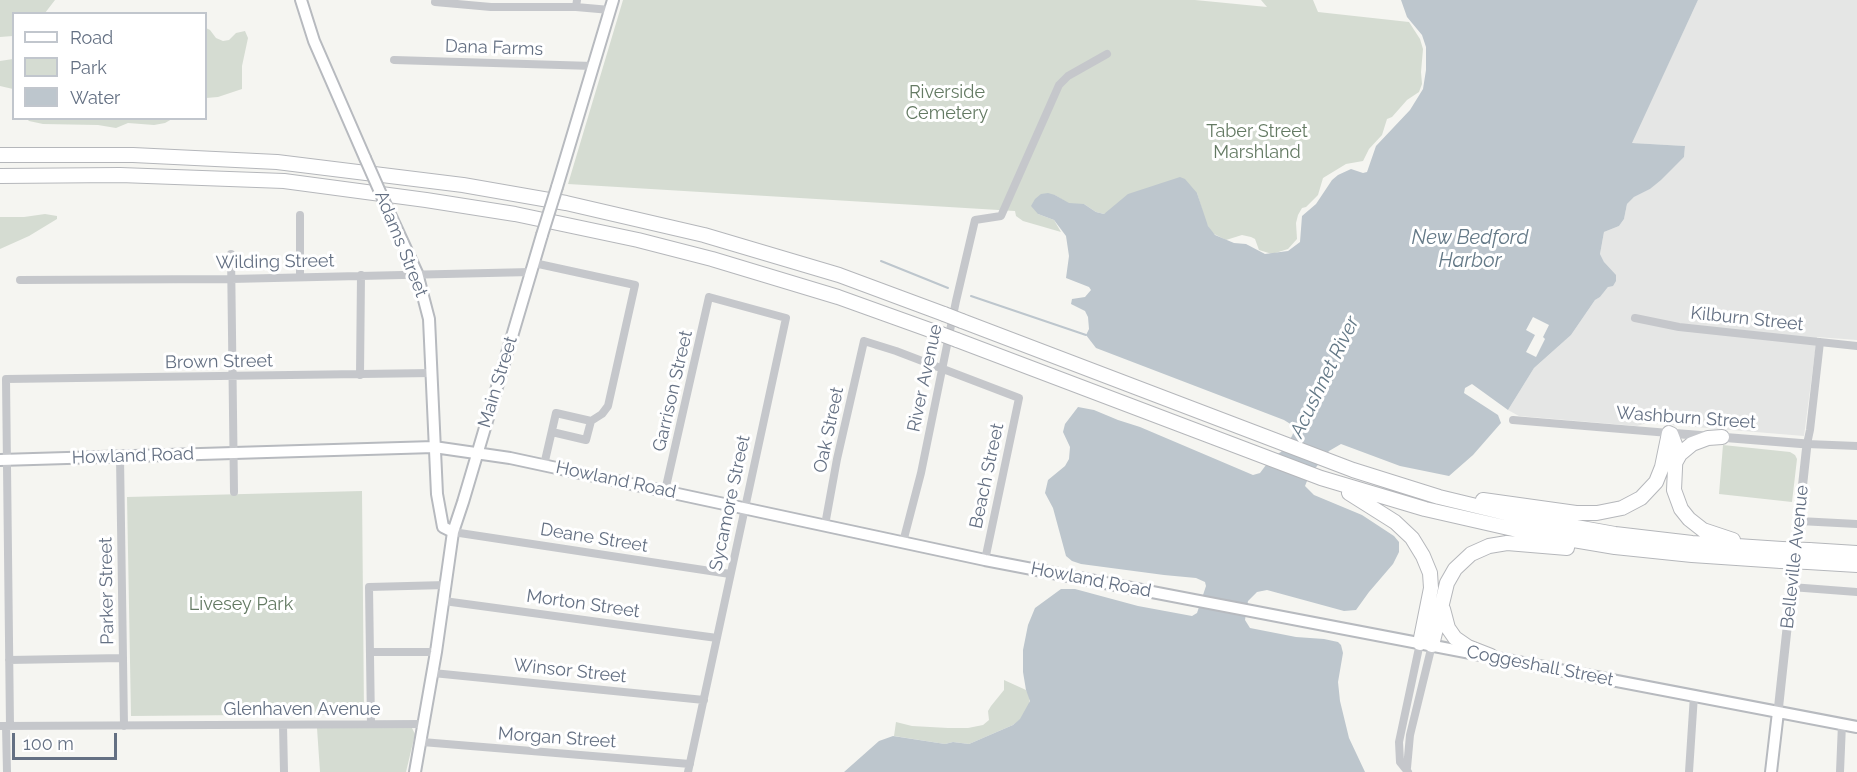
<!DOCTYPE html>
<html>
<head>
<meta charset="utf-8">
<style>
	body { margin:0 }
	#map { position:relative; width:1857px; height:772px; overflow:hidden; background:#f5f5f1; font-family:Raleway,sans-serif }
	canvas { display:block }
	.legend { position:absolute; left:12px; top:12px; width:195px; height:108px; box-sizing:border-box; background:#fff; border:2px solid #c1c6cd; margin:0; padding:8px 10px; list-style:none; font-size:18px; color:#647083 }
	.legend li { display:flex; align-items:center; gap:12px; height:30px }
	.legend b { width:30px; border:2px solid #c1c6cd }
	.scale { position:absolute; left:12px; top:733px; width:105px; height:27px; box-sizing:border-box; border:3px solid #647083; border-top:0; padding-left:8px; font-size:18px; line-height:21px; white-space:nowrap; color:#647083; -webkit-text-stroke:4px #fff; paint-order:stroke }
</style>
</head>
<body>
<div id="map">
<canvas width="1857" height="772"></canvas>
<ul class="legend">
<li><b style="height:8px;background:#fff"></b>Road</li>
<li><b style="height:16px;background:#d5dcd2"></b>Park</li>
<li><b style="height:16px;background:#bdc6cd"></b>Water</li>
</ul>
<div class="scale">100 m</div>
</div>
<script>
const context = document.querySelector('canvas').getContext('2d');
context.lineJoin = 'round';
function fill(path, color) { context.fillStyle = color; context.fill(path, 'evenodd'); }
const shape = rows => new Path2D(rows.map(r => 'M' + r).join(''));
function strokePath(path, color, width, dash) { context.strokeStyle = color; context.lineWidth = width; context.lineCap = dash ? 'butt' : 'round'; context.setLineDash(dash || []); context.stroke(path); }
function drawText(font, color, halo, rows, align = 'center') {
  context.font = font + ' Raleway,sans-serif'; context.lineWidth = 6; context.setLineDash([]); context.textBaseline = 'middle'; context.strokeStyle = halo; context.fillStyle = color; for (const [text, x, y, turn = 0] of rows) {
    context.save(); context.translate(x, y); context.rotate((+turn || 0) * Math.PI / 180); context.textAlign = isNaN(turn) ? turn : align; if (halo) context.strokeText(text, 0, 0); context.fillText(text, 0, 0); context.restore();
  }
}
fill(shape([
	[1698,0,1857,0,1857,340,1817,337,1804,436,1647,423,1637,426,1519,416,1508,410,1534,368,1571,335,1595,300,1600,297,1608,287,1604,262,1600,254,1604,232,1619,226,1624,219,1627,204,1634,197,1650,189,1684,157,1685,146,1631,143]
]), '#e5e6e5');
fill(shape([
	[0,0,55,0,45,13,14,14,13,36,0,37],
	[623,0,1195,0,1267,7,1261,0,1313,0,1318,12,1409,22,1420,39,1423,49,1421,72,1422,84,1419,92,1407,100,1392,117,1387,119,1382,135,1369,149,1363,161,1346,164,1323,178,1318,195,1306,207,1302,208,1298,215,1296,223,1297,239,1288,249,1272,254,1259,250,1255,239,1251,237,1242,235,1226,240,1212,233,1206,223,1197,193,1104,214,1096,212,1084,204,1069,204,1055,195,1038,214,1054,220,1061,232,1023,221,1016,216,1015,211,568,184],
	[206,28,210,30,216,38,223,41,229,40,236,33,245,31,248,38,242,66,242,89,218,97,206,98],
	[13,59,13,89,0,86,0,61],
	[27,119,172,119,165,123,154,125,128,123,116,128,98,125,43,124,29,121],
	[45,214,57,216,57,219,29,236,0,249,0,217,24,217],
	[1723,445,1790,452,1795,455,1797,459,1792,502,1719,494],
	[362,491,364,714,131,716,127,497],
	[1004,680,1026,690,1030,697,1029,706,1021,719,1013,725,969,744,953,742,945,744,894,736,896,722,912,726,948,728,968,728,983,725,989,720,988,711,991,706,1004,690],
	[317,728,412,728,415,734,406,772,320,772]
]), '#d5dcd2');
fill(shape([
	[1401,0,1698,0,1632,143,1685,146,1684,157,1661,180,1650,189,1634,197,1627,204,1624,219,1619,226,1604,232,1600,254,1604,262,1616,275,1616,281,1613,286,1608,287,1600,297,1595,300,1571,335,1534,368,1508,410,1472,384,1465,388,1464,393,1498,415,1501,423,1473,455,1449,476,1400,466,1341,444,1329,451,1309,476,1305,486,1314,495,1362,515,1394,536,1399,542,1399,552,1393,564,1369,592,1356,610,1344,611,1267,590,1257,592,1248,601,1245,620,1250,628,1296,637,1324,639,1338,642,1341,645,1343,653,1338,682,1340,701,1349,738,1365,772,844,772,879,741,893,736,945,744,953,742,969,744,1013,725,1020,719,1030,701,1026,690,1023,672,1023,650,1028,625,1035,608,1061,589,1075,589,1138,606,1192,616,1197,613,1206,586,1205,582,1196,578,1164,575,1081,564,1072,561,1066,556,1053,508,1045,493,1048,480,1065,466,1069,459,1070,447,1063,432,1065,424,1078,407,1094,410,1118,420,1140,427,1253,475,1260,473,1272,457,1281,452,1292,436,1294,431,1292,425,1284,420,1096,348,1086,335,1089,329,1088,317,1085,311,1071,304,1072,299,1085,297,1091,290,1089,287,1066,278,1069,256,1066,236,1054,220,1038,214,1031,206,1035,199,1041,194,1048,193,1055,195,1069,203,1084,204,1096,212,1104,214,1128,194,1180,177,1185,179,1197,193,1208,226,1215,235,1234,243,1246,244,1265,254,1288,251,1300,242,1302,216,1316,204,1332,180,1338,175,1351,169,1363,173,1367,172,1376,146,1410,110,1423,89,1426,70,1426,47,1422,35,1407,17]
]), '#bdc6cd');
fill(shape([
	[1533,317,1549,325,1543,337,1545,339,1536,357,1526,352,1535,335,1526,330]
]), '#f5f5f1');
strokePath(shape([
	[881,261,948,288],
	[971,296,1086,335]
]), '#bdc6cd', 2);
const secondary = shape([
	[301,0,314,41,365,158],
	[557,187,613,0],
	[388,210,417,273,429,319,437,494,443,527,453,532],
	[0,460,434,447,510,458,985,560,1857,727],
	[415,772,436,652,453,532,463,502,542,235],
	[1771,772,1778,712]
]);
const motorway = shape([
	[0,155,133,155,277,162,463,185,566,203,704,235,839,275,944,314],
	[0,176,120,175,284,181,426,200,515,214,638,240,712,259,838,297,941,334],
	[962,321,1353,470,1439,497,1526,518,1615,534,1692,543,1782,549],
	[957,340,1321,478,1425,509,1526,532,1615,547,1692,555,1781,561],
	[1671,434,1676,447,1674,490,1681,509,1689,519,1703,530,1733,540],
	[1675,463,1680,454,1692,444,1708,438,1722,437],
	[1349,493,1395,522,1412,538,1423,556,1430,573,1431,588,1420,643],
	[1483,500,1576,513,1597,513,1622,508,1641,498,1656,482,1662,467,1669,433],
	[1809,550,1857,553],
	[1808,562,1857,565],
	[1443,609,1448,628,1455,638,1468,647,1491,656],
	[1432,645,1447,583,1455,569,1471,554,1489,546,1507,543,1567,548]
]);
strokePath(secondary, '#b7babf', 14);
strokePath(motorway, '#b5b7bb', 16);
strokePath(shape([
	[577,0,576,7,610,10],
	[435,2,491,7,576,7],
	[394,60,593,66],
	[231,254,234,492],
	[534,263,635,285,608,406,602,414,591,421,556,413,544,465],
	[300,276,300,215],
	[20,280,231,279,531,272],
	[1635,318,1679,327,1857,346],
	[1820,342,1810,430,1807,444,1857,446],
	[360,375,361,275],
	[1513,420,1669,433],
	[552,432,586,440,591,421],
	[120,457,124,726],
	[665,491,709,297,786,318,688,772],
	[1799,521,1857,524],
	[825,525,837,459,864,341,896,351,1019,398,985,560],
	[453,532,730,574],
	[903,542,921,473,956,301,975,220,1001,216,1059,85,1068,76,1107,54],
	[1791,587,1857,592],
	[444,601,717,638],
	[370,652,436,652],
	[9,660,123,658],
	[433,673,704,700],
	[371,724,369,587,446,585],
	[283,725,284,772],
	[0,726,425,724],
	[6,726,7,772],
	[10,726,6,379,432,373],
	[422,742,690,764],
	[1407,768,1410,735,1432,645],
	[1408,772,1400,762,1399,742,1420,643],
	[1689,772,1694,695],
	[1840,772,1842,724]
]), '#c5c7cb', 8);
strokePath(shape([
	[1669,433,1807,444,1778,712]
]), '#c5c7cb', 9);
strokePath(secondary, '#fff', 10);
strokePath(motorway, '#fff', 14);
const secondaryBridge = shape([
	[365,158,388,210],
	[542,235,557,187]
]);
const motorwayBridge = shape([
	[944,314,962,321],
	[941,334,957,340],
	[1782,549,1809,550],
	[1781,561,1808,562]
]);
strokePath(secondaryBridge, '#b7babf', 14, []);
strokePath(motorwayBridge, '#b5b7bb', 16, []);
strokePath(secondaryBridge, '#fff', 10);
strokePath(motorwayBridge, '#fff', 14);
drawText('18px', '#647083', '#fff', [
	["Dana Farms",494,48,2],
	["Adams Street",401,244,68],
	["Wilding Street",275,262,-1],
	["Kilburn Street",1747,319,6],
	["Brown Street",219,362,-1],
	["River Avenue",925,378,-78],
	["Main Street",498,382,-73],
	["Garrison Street",673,391,-77],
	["Washburn Street",1686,418,4],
	["Oak Street",829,430,-78],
	["Howland Road",133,456,-2],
	["Beach Street",987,476,-78],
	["Howland Road",616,480,12],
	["Sycamore Street",730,503,-78],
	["Deane Street",594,538,9],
	["Belleville Avenue",1795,557,-84],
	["Howland Road",1091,580,11],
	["Parker Street",107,591,-91],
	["Morton Street",583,604,8],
	["Coggeshall Street",1540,666,11],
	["Winsor Street",570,671,6],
	["Glenhaven Avenue",302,710],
	["Morgan Street",557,738,4]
]);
drawText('18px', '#647a63', '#fff', [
	["Riverside",947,93],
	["Cemetery",947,114],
	["Taber Street",1257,132],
	["Marshland",1257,153],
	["Livesey Park",241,605]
]);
drawText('italic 20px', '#647987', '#fff', [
	["New Bedford",1470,238],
	["Harbor",1470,261],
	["Acushnet River",1325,377,-64]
]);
</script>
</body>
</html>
